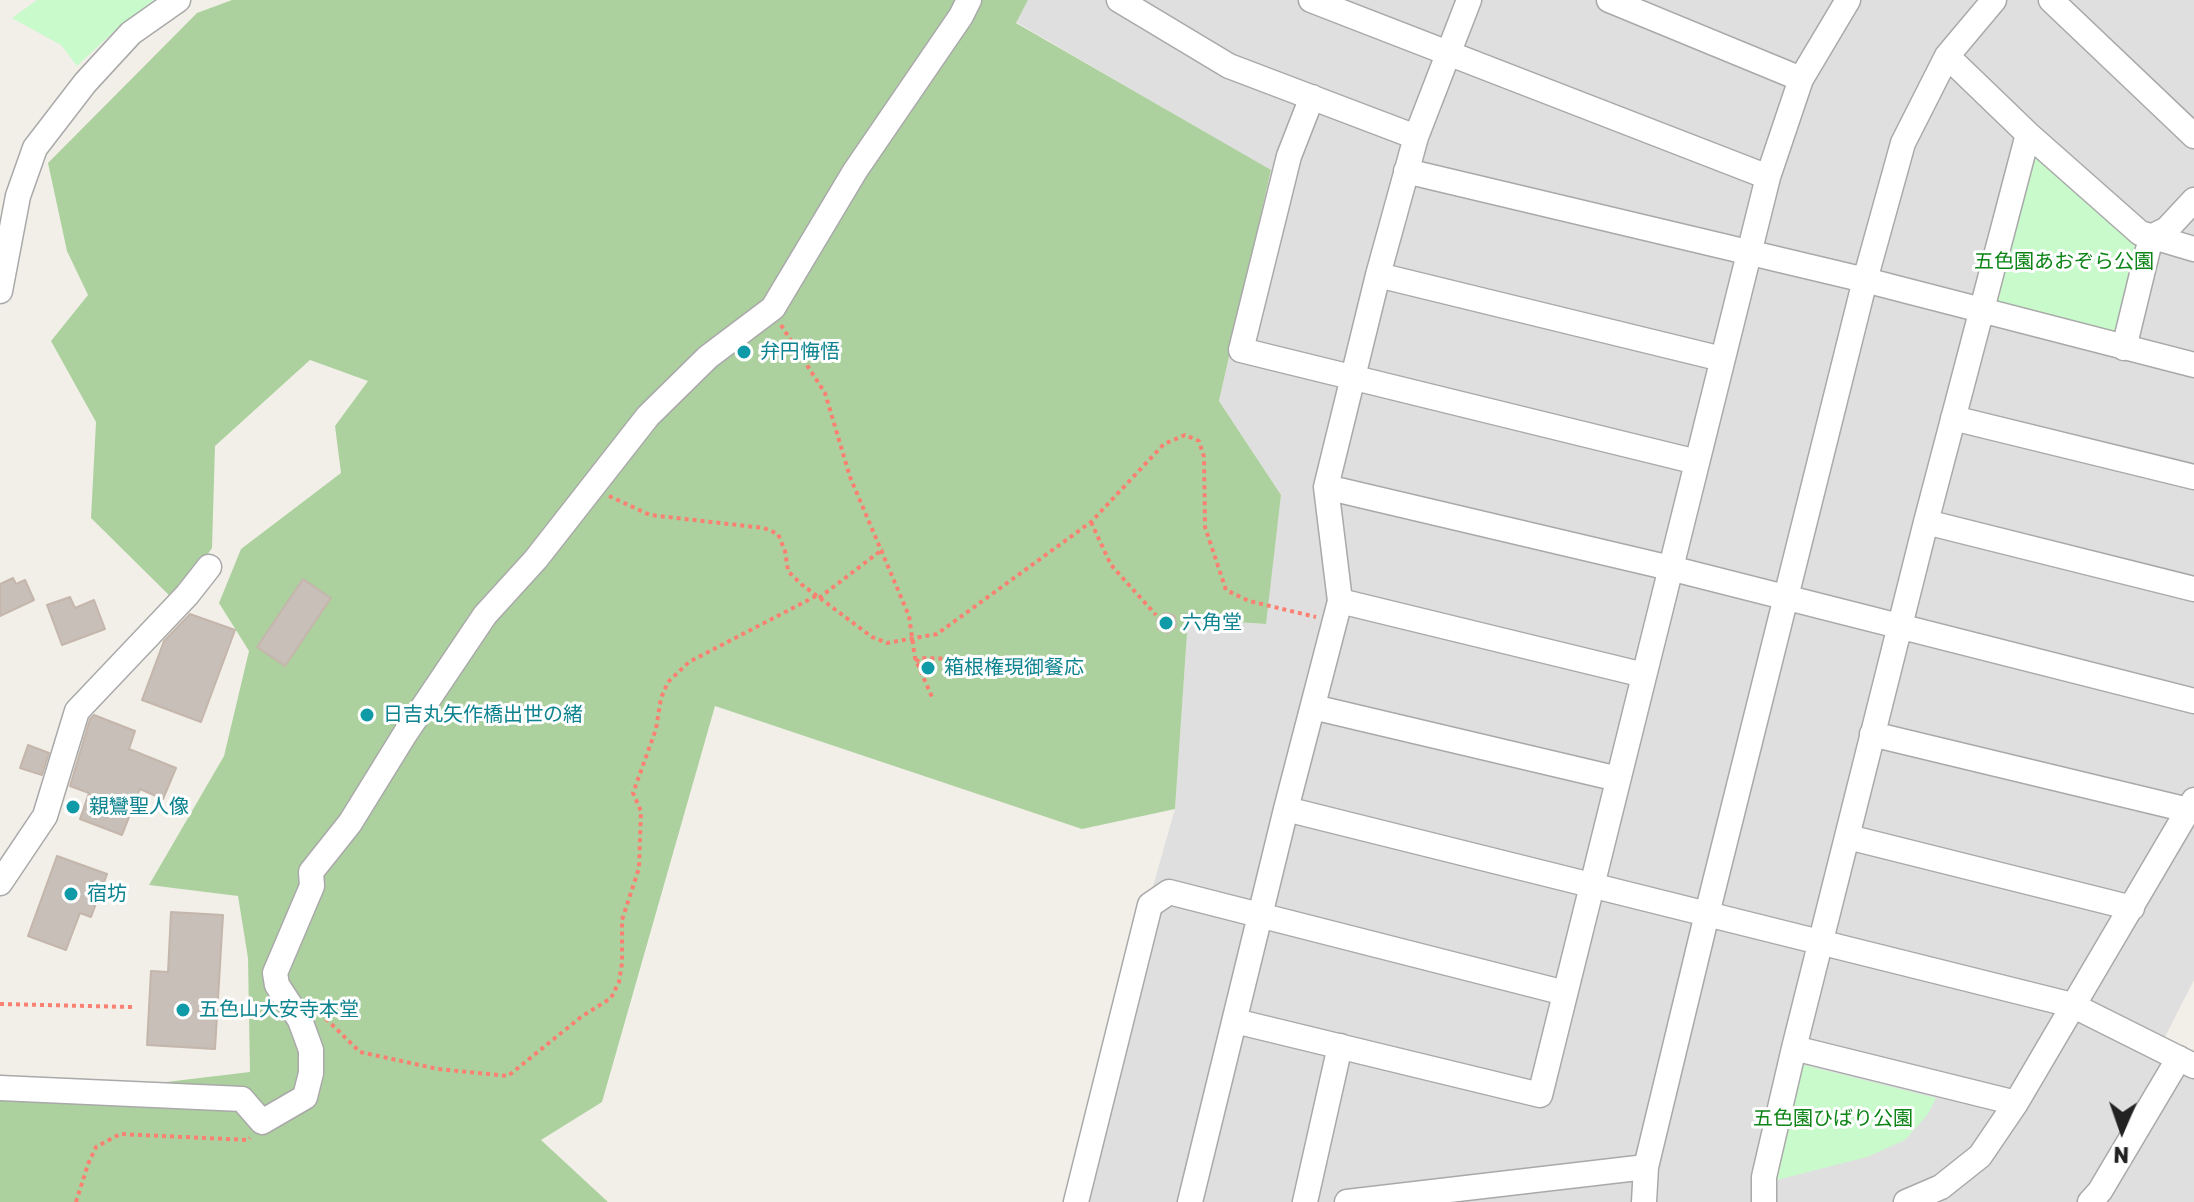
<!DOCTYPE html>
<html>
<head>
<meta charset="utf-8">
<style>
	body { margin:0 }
	#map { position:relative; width:2194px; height:1202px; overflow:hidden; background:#f2efe9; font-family:Rubik,sans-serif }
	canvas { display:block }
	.north { position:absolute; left:2082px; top:1090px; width:80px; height:80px; -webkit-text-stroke:6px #fff; paint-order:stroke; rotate:182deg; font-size:22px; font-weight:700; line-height:32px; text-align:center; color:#222 }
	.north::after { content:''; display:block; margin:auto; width:28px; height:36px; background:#222; clip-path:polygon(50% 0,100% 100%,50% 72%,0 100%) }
</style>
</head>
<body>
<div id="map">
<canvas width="2194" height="1202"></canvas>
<div class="north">N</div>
</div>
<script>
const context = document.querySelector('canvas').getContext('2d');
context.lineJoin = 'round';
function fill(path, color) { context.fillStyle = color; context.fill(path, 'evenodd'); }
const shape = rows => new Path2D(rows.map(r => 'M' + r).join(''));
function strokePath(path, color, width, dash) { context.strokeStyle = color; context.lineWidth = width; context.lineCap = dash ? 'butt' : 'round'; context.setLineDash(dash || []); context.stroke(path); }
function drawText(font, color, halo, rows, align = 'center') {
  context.font = font + ' Rubik,"Noto Sans JP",sans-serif'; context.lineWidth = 6; context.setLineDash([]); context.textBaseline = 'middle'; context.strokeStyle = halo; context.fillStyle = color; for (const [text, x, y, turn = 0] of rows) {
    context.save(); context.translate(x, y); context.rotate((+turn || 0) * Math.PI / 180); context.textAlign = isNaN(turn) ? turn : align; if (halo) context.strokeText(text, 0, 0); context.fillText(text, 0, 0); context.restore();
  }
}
fill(shape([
	[1028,0,2194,0,2194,980,2164,1039,2194,1052,2194,1202,1063,1202,1175,809,1188,619,1265,624,1281,495,1219,401,1271,171,1016,22]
]), '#e0dfdf');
fill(shape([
	[232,0,1028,0,1016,23,1271,170,1219,401,1281,495,1266,624,1188,619,1175,809,1082,829,715,706,602,1102,541,1140,608,1202,0,1202,0,1096,82,1092,250,1072,248,958,238,896,149,885,224,756,249,651,219,603,241,549,341,473,335,426,368,381,310,360,215,446,212,548,175,601,91,518,96,422,51,341,88,295,67,251,48,163,197,13]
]), '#add19e');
fill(shape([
	[37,0,154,0,121,25,77,66,61,45,12,18],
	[2031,144,2136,245,2120,340,1989,307],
	[1800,1064,1936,1098,1928,1114,1905,1140,1867,1157,1769,1182]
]), '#c8facc');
const building = shape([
	[13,578,16,584,25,580,34,600,0,616,0,584,13,578],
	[303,579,331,598,285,666,257,647,303,579],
	[70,597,75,608,94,600,105,629,62,645,47,605,70,597],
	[1165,613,1175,616,1176,627,1168,633,1158,629,1157,619,1165,613],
	[190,614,235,630,201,722,142,700,164,641,190,614],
	[94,715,135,731,129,749,176,768,163,799,140,789,122,835,80,819,89,793,70,786,90,719,94,715],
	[28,745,49,753,42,775,20,768,28,745],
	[57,856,107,874,91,917,80,913,66,950,28,936,57,856],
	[171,912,223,915,215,1049,147,1045,151,971,168,972,171,912]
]);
fill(building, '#c7bfb8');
strokePath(building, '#c4b6ab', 2);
const minor = shape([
	[1119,0,1229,66,1416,137],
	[1311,0,1768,177],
	[1609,0,1801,79],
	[2051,0,2194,136],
	[1947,56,2028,134,2140,233,2194,249],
	[1312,97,1289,156,1241,350,1697,462],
	[1406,171,1865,280,2194,365],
	[1378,275,1722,359],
	[0,291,18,196,35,148,85,83,131,33,178,0],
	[2124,348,2151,237,2167,229,2194,200],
	[1953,418,2194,477],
	[1326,487,1670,568,2194,701],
	[1926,522,2194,589],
	[1340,601,1644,675],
	[1313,707,1618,779],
	[1872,734,2188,810],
	[1286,809,2072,1005,2194,1066],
	[1848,837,2132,908],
	[0,883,45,816,77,711,187,595,209,567],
	[1235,1021,1540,1095,1768,177,1801,79,1848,0],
	[1794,1048,2016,1103],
	[0,1088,242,1099,262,1122,305,1097,311,1073,311,1050,300,1020,277,985,275,973,312,886,311,872,350,823,405,734,485,615,536,559,648,416,708,357,773,308,855,171,961,16,969,0],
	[1076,1202,1150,905,1169,892,1565,993],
	[1190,1202,1286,809,1340,601,1326,487,1378,275,1416,137,1469,0],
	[1305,1202,1340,1046],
	[1347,1202,1646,1167],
	[1644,1202,1646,1167,1707,914,1865,280,1903,143,1947,56,1994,0],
	[1764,1202,1764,1177,1794,1048,1926,522,2028,134],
	[1906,1202,1941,1187,1980,1156,2016,1103,2194,800],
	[2090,1202,2100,1191,2179,1058]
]);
strokePath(minor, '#a9a9a9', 27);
strokePath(shape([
	[781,325,825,393,850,477,909,616,915,658,932,697],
	[609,496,650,515,764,528,778,534,785,551,788,571,801,584,872,637,887,643,937,634,1091,522,1164,444,1185,435,1199,441,1204,457,1205,527,1226,590,1249,601,1316,617],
	[1091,522,1111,565,1156,615],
	[819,598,883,549],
	[916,662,920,658,1048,661],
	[0,1004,132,1007],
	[320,1013,360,1052,438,1069,508,1076,581,1017,611,998,619,982,622,963,622,920,639,868,641,811,633,793,656,729,661,698,668,682,689,662,816,596],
	[76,1202,88,1164,96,1147,120,1134,248,1140,250,1138]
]), '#fa8072', 4, [4, 4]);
strokePath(minor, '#fff', 24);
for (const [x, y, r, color] of [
	[744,352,8,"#0f9aa8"],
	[1166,623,8,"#0f9aa8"],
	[928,668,8,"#0f9aa8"],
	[367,715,8,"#0f9aa8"],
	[73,807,8,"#0f9aa8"],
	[71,894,8,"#0f9aa8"],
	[183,1010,8,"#0f9aa8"]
]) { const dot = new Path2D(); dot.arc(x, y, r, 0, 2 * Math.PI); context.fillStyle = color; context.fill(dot); strokePath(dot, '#fff', 3); }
drawText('20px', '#0c8416', '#fff', [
	["五色園あおぞら公園",2064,262],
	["五色園ひばり公園",1833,1119]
]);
drawText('20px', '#0d838f', '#fff', [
	["弁円悔悟",760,352],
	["六角堂",1182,623],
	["箱根権現御餐応",944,668],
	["日吉丸矢作橋出世の緒",383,715],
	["親鸞聖人像",89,807],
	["宿坊",87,894],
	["五色山大安寺本堂",199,1010]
], 'left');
</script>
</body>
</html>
